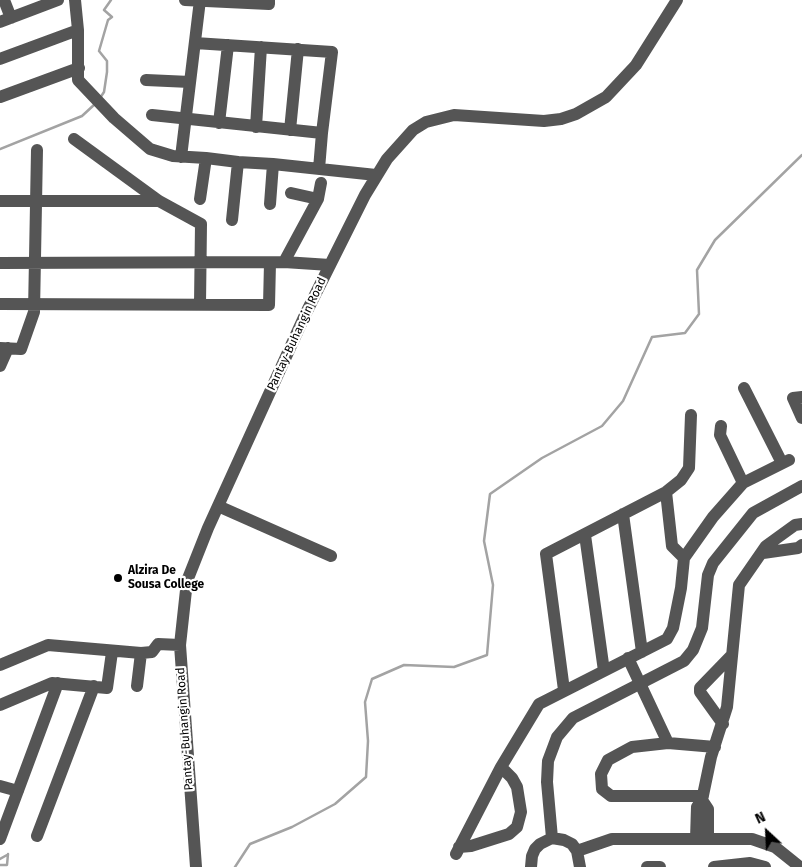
<!DOCTYPE html>
<html>
<head>
<meta charset="utf-8">
<style>
	body { margin:0 }
	#map { position:relative; width:802px; height:867px; overflow:hidden; background:#fff; font-family:"Fira Sans",sans-serif }
	canvas { display:block }
	.north { position:absolute; left:742px; top:807px; width:50px; height:50px; -webkit-text-stroke:4px #fff; paint-order:stroke; rotate:335deg; font-size:14px; font-weight:700; line-height:20px; text-align:center; color:#000 }
	.north::after { content:''; display:block; margin:auto; width:18px; height:22px; background:#000; clip-path:polygon(50% 0,100% 100%,50% 72%,0 100%) }
</style>
</head>
<body>
<div id="map">
<canvas width="802" height="867"></canvas>
<div class="north">N</div>
</div>
<script>
const context = document.querySelector('canvas').getContext('2d');
context.lineJoin = 'round';
const shape = rows => new Path2D(rows.map(r => 'M' + r).join(''));
function strokePath(path, color, width, dash) { context.strokeStyle = color; context.lineWidth = width; context.lineCap = dash ? 'butt' : 'round'; context.setLineDash(dash || []); context.stroke(path); }
function drawText(font, color, halo, rows, align = 'center') {
  context.font = font + ' "Fira Sans",sans-serif'; context.lineWidth = 4.5; context.setLineDash([]); context.textBaseline = 'middle'; context.strokeStyle = halo; context.fillStyle = color; for (const [text, x, y, turn = 0] of rows) {
    context.save(); context.translate(x, y); context.rotate((+turn || 0) * Math.PI / 180); context.textAlign = isNaN(turn) ? turn : align; if (halo) context.strokeText(text, 0, 0); context.fillText(text, 0, 0); context.restore();
  }
}
strokePath(shape([
	[100,98,104,92,107,72,107,61,99,51,108,20,112,17,104,10,111,0],
	[0,149,82,116,95,104],
	[0,859,7,855],
	[0,865,7,865,8,854],
	[235,867,250,844,292,827,335,804,366,777,368,741,365,702,372,679,404,665,454,667,487,655,493,585,484,541,490,494,542,458,602,426,623,401,652,337,685,333,699,314,697,270,715,240,802,155]
]), '#a3a3a3', 2.5);
strokePath(shape([
	[4,0,11,18],
	[75,0,78,30,78,80,114,118,150,149,173,156,206,158,200,199],
	[185,0,269,4,269,0],
	[0,22,58,0],
	[0,59,78,30],
	[146,80,190,82],
	[0,97,79,68],
	[152,115,322,133,332,52,195,43],
	[219,123,228,45],
	[256,127,261,47],
	[290,130,298,49],
	[74,139,159,201,201,224,200,304],
	[181,157,200,0],
	[206,158,238,162],
	[273,164,376,175],
	[319,169,322,133],
	[291,193,318,199],
	[0,201,159,201],
	[232,220,238,162,273,164,270,204],
	[284,262,318,199,321,183],
	[0,263,284,262,330,265],
	[0,304,269,305,270,263],
	[0,348,21,349,34,312,37,150],
	[0,366,8,348],
	[744,388,782,463],
	[802,397,793,398,802,418],
	[721,426,720,435,743,483],
	[666,492,672,546,684,558],
	[218,506,331,556],
	[623,514,642,652],
	[585,535,604,671],
	[763,553,798,548,802,545],
	[628,658,668,743],
	[0,665,48,645,141,653,152,652,158,644,180,645],
	[137,686,141,653],
	[564,690,546,554,666,492,681,480,689,468,691,415],
	[0,705,52,683,107,688,112,652],
	[723,724,700,692,700,688,732,655],
	[0,786,18,791],
	[703,796,611,796,602,789,601,774,608,760,632,747,668,743,715,747],
	[702,800,708,809,708,839],
	[37,836,94,686],
	[552,838,547,782,548,761,557,737,573,718,684,661,693,650,702,628,708,575,713,563,753,513,802,486],
	[0,839,58,683],
	[696,839,697,807,702,800,711,757,727,707,739,585,766,546,795,525,802,524],
	[459,847,471,846,509,834,517,827,521,812,517,787,512,778,501,767],
	[577,851,612,839,752,839,775,847,800,867],
	[456,854,501,767,539,704,667,639,673,628,681,588,684,558,713,517,743,483,789,460],
	[196,867,180,645,187,581,208,528,305,315,365,195,387,159,413,130,426,122,454,115,544,121,561,119,576,114,606,97,636,65,677,0],
	[531,867,532,856,535,849,540,844,552,838,564,840,572,844,577,851,580,867],
	[647,867,660,867],
	[714,867,750,863,765,867]
]), '#555', 12);
for (const [x, y, r, color] of [
	[118,578,5,"#000"]
]) { const dot = new Path2D(); dot.arc(x, y, r, 0, 2 * Math.PI); context.fillStyle = color; context.fill(dot); strokePath(dot, '#fff', 2); }
drawText('12px', '#000', '#fff', [
	["Pantay-Buhangin Road",297,334,-65],
	["Pantay-Buhangin Road",185,729,-94]
]);
drawText('bold 12px', '#000', '#fff', [
	["Alzira De",128,571],
	["Sousa College",128,585]
], 'left');
</script>
</body>
</html>
